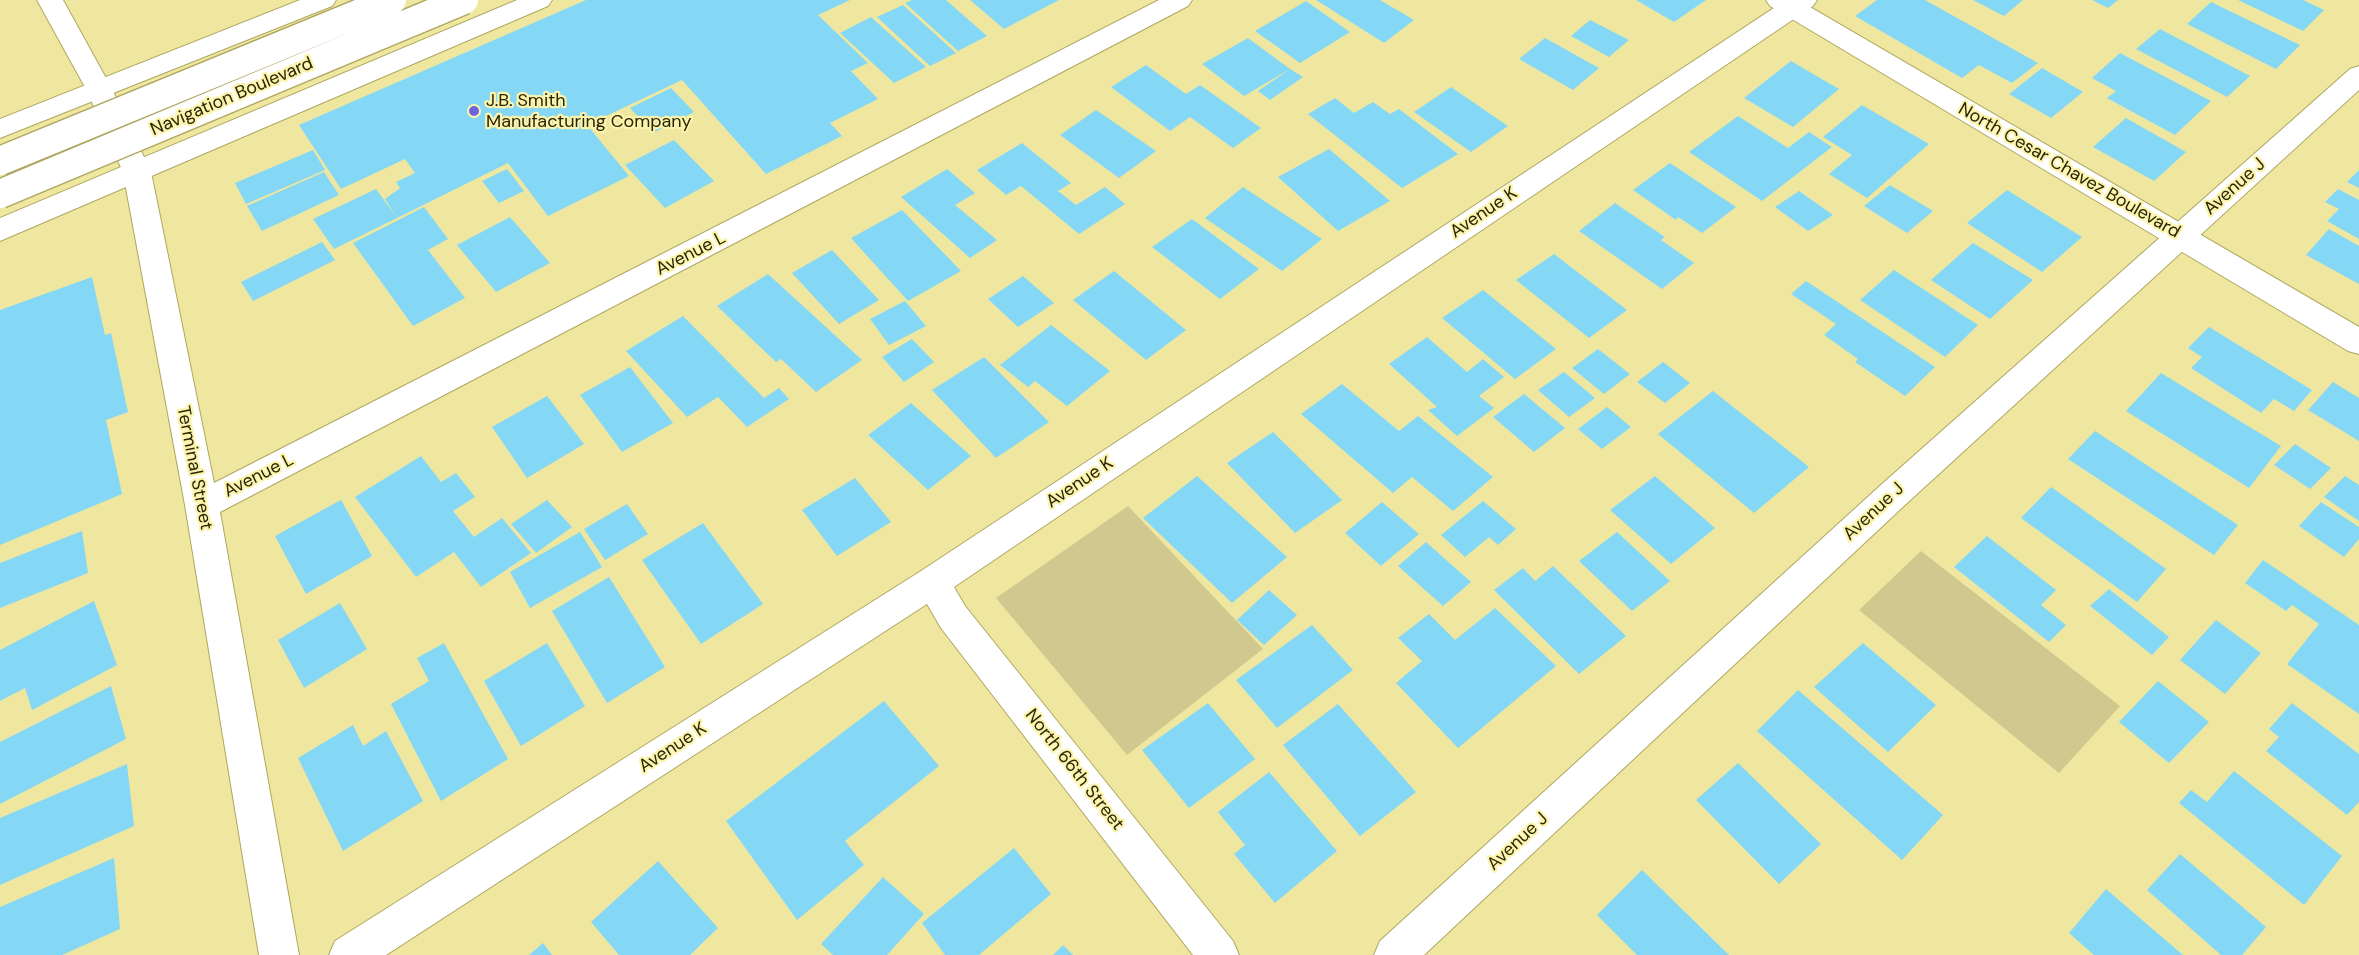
<!DOCTYPE html>
<html>
<head>
<meta charset="utf-8">
<style>
	body { margin:0 }
	canvas { display:block; background:#efe79f }
</style>
</head>
<body>
<canvas width="2359" height="955"></canvas>
<script>
const context = document.querySelector('canvas').getContext('2d');
context.lineJoin = 'round';
function fill(path, color) { context.fillStyle = color; context.fill(path, 'evenodd'); }
const shape = rows => new Path2D(rows.map(r => 'M' + r).join(''));
function strokePath(path, color, width, dash) { context.strokeStyle = color; context.lineWidth = width; context.lineCap = dash ? 'butt' : 'round'; context.setLineDash(dash || []); context.stroke(path); }
function drawText(font, color, halo, rows, align = 'center') {
  context.font = font + ' "DM Sans",sans-serif'; context.lineWidth = 4.5; context.setLineDash([]); context.textBaseline = 'middle'; context.strokeStyle = halo; context.fillStyle = color; for (const [text, x, y, turn = 0] of rows) {
    context.save(); context.translate(x, y); context.rotate((+turn || 0) * Math.PI / 180); context.textAlign = isNaN(turn) ? turn : align; if (halo) context.strokeText(text, 0, 0); context.fillText(text, 0, 0); context.restore();
  }
}
fill(shape([
	[1128,506,1263,649,1127,755,996,598],
	[1921,551,2120,706,2059,773,1859,610]
]), '#cfc98f');
fill(shape([
	[586,0,850,0,818,15,868,63,851,71,878,99,830,123,842,136,766,174,682,80,587,125,629,176,548,216,508,163,397,218,385,199,400,188,396,182,415,173,405,159,341,189,299,125],
	[912,0,946,0,987,36,958,51,905,3],
	[970,0,1059,0,1004,29],
	[1316,0,1380,0,1414,20,1384,43],
	[1636,0,1706,0,1674,22],
	[1877,0,1925,0,2038,63,2012,83,1979,65,1962,78,1855,16],
	[1973,0,2023,0,2004,16],
	[2092,0,2118,0,2108,8],
	[2238,0,2303,0,2324,10,2303,31],
	[1306,1,1350,32,1300,63,1255,31],
	[2211,2,2300,45,2276,69,2187,24],
	[903,5,956,53,930,66,877,17],
	[871,17,926,67,894,83,840,33],
	[1590,20,1629,40,1609,57,1571,36],
	[2160,29,2250,76,2227,97,2136,49],
	[1248,38,1290,69,1244,96,1202,64],
	[1545,38,1599,68,1573,90,1519,59],
	[2120,53,2211,101,2175,135,2107,98,2116,91,2092,78],
	[1791,61,1839,89,1793,127,1744,98],
	[1146,65,1186,94,1200,85,1261,128,1233,148,1190,117,1170,131,1111,87],
	[2042,68,2083,92,2051,118,2009,94],
	[1290,69,1303,77,1270,100,1258,91],
	[1451,87,1508,126,1471,152,1414,112],
	[671,88,694,112,653,133,630,108],
	[1335,98,1354,113,1373,102,1390,114,1399,109,1458,154,1402,188,1308,114],
	[1862,105,1929,144,1867,198,1829,174,1852,155,1823,137],
	[1096,110,1156,151,1119,178,1060,135],
	[1738,116,1788,148,1809,132,1832,147,1762,201,1689,152],
	[2126,118,2186,152,2154,181,2093,147],
	[674,140,714,181,665,208,625,165],
	[1022,143,1071,183,1058,191,1076,205,1105,187,1125,204,1079,234,1021,186,1006,195,977,170],
	[1329,149,1390,201,1338,231,1278,177],
	[313,150,325,170,246,204,235,183],
	[1670,163,1736,207,1702,233,1678,217,1676,220,1633,190],
	[507,169,524,191,499,203,482,181],
	[947,169,975,193,955,205,997,240,970,258,901,197],
	[2359,170,2359,188,2347,182],
	[324,172,339,195,262,231,247,206],
	[1890,185,1933,211,1907,233,1864,206],
	[1243,187,1322,239,1282,271,1205,218],
	[376,189,397,218,334,249,313,219],
	[2338,189,2359,200,2359,239,2327,221,2339,209,2325,202],
	[2007,190,2082,237,2042,272,1967,223],
	[1799,191,1833,215,1808,231,1775,207],
	[1615,203,1665,237,1661,240,1694,263,1662,289,1579,231],
	[424,207,448,239,428,250,465,298,413,326,353,243],
	[902,210,961,271,908,301,851,238],
	[510,217,550,263,496,292,457,245],
	[1192,219,1259,269,1220,299,1152,247],
	[2329,229,2359,246,2359,284,2306,255],
	[322,242,335,260,253,301,241,282],
	[1973,243,2033,280,1990,319,1931,280],
	[832,250,879,300,839,324,792,273],
	[1554,254,1627,310,1589,338,1516,280],
	[1894,270,1978,325,1945,357,1860,300],
	[1114,271,1186,330,1146,360,1073,300],
	[768,274,862,360,816,392,781,359,776,362,717,306],
	[1023,276,1054,303,1018,327,988,299],
	[92,277,105,335,111,333,128,412,106,420,122,494,0,545,0,310],
	[1806,281,1935,367,1905,396,1855,362,1858,359,1824,335,1836,324,1791,294],
	[1483,290,1556,349,1515,379,1442,318],
	[905,301,926,326,889,345,870,319],
	[683,316,764,398,779,388,789,399,747,427,718,397,687,417,626,351],
	[1051,325,1110,371,1067,406,1035,381,1028,387,1000,365],
	[2209,327,2312,390,2294,411,2274,399,2261,413,2191,368,2202,357,2188,348],
	[1427,337,1467,372,1483,359,1504,377,1479,396,1494,408,1457,436,1428,410,1437,407,1389,364],
	[912,339,934,362,904,382,882,357],
	[1598,349,1630,374,1604,394,1572,368],
	[984,357,1049,422,996,458,932,390],
	[1663,362,1690,383,1665,403,1637,382],
	[630,367,673,423,622,452,580,395],
	[1564,372,1595,398,1569,417,1538,390],
	[2161,373,2281,446,2249,488,2126,411],
	[2333,382,2359,398,2359,441,2308,410],
	[1342,384,1399,431,1418,416,1493,477,1453,511,1412,477,1393,493,1301,414],
	[1713,391,1809,467,1754,513,1658,434],
	[1524,394,1565,428,1534,452,1493,417],
	[547,396,584,444,527,478,492,427],
	[911,403,971,456,928,490,868,435],
	[1607,407,1631,427,1602,449,1578,429],
	[2095,431,2238,525,2214,555,2068,459],
	[1273,432,1342,500,1295,533,1227,463],
	[2295,444,2331,468,2310,489,2274,465],
	[421,456,441,482,456,473,475,497,453,511,474,537,502,518,531,553,481,587,454,552,416,577,355,497],
	[1197,476,1287,557,1232,603,1143,518],
	[1655,476,1715,528,1671,564,1610,510],
	[2345,476,2359,485,2359,521,2324,497],
	[855,478,891,522,837,556,802,510],
	[2051,487,2166,569,2137,602,2021,518],
	[341,500,372,556,306,594,275,536],
	[547,500,572,527,536,553,511,524],
	[1483,501,1516,529,1498,545,1489,537,1465,557,1441,535],
	[1382,502,1419,534,1381,566,1345,533],
	[2321,502,2359,527,2359,539,2344,557,2299,526],
	[627,504,648,534,605,560,584,529],
	[703,523,763,604,701,644,642,560],
	[82,531,88,573,0,608,0,563],
	[580,532,602,567,530,608,510,572],
	[1617,532,1670,581,1632,611,1579,561],
	[1987,536,2056,590,2041,605,2066,625,2049,642,1954,567],
	[1426,542,1471,582,1443,606,1398,566],
	[2263,560,2359,625,2359,714,2287,664,2319,624,2292,605,2286,611,2245,583],
	[1553,566,1626,636,1579,674,1494,590,1523,568,1535,581],
	[609,577,665,667,607,703,552,611],
	[2109,589,2169,637,2152,655,2090,606],
	[1269,590,1297,615,1264,645,1237,620],
	[94,601,117,665,32,710,25,688,0,701,0,650],
	[340,603,367,649,304,688,278,640],
	[1495,608,1556,666,1458,748,1396,683,1422,661,1398,638,1429,614,1455,640],
	[2216,620,2261,653,2225,694,2180,660],
	[1312,625,1353,670,1277,728,1236,680],
	[444,643,508,759,441,801,391,704,429,681,417,658],
	[547,643,585,706,521,746,484,681],
	[1863,643,1936,705,1888,752,1814,687],
	[2158,681,2209,722,2169,763,2119,722],
	[111,686,126,739,0,804,0,742],
	[1798,690,1943,815,1902,860,1757,731],
	[884,701,939,766,845,841,864,865,797,920,726,821],
	[1208,703,1255,759,1189,808,1142,750],
	[2292,703,2359,754,2359,802,2347,815,2266,751,2279,737,2269,729],
	[1338,704,1416,792,1360,836,1283,745],
	[353,725,363,746,386,731,423,801,343,851,298,758],
	[1738,763,1821,844,1779,884,1696,800],
	[127,764,134,826,0,885,0,818],
	[2234,771,2342,856,2304,905,2179,803,2191,790,2207,802],
	[1269,772,1337,851,1275,903,1234,854,1245,845,1218,812],
	[1014,848,1051,894,979,955,945,955,922,923],
	[2180,854,2266,927,2242,955,2221,955,2147,890],
	[114,858,120,929,62,955,0,955,0,907],
	[658,861,718,928,690,955,619,955,591,922],
	[1642,870,1729,955,1637,955,1597,915],
	[883,877,924,914,887,955,833,955,821,944],
	[2106,889,2183,955,2094,955,2069,933],
	[543,943,552,955,529,955],
	[1063,945,1073,955,1053,955]
]), '#84d8f5');
const street = shape([
	[37,0,63,0,112,89,151,172,214,483,1159,0,1192,0,1188,6,220,512,299,955,259,955,185,505,123,172,86,89,37,0],
	[1786,0,1817,0,1813,6,954,587,965,606,1233,941,1239,955,1193,955,941,628,927,604,386,955,329,955,335,941,921,571,1786,0],
	[2359,66,2359,90,1906,504,1424,955,1374,955,1380,941,1882,484,2350,69,2359,66]
]);
const secondary = shape([
	[1766,0,1798,0,2359,327,2359,354,2348,351,1770,6,1766,0]
]);
const primary = shape([
	[300,0,336,0,332,6,0,138,0,119,300,0],
	[517,0,552,0,548,6,0,241,0,218,517,0]
]);
strokePath(street, '#afa761', 2);
strokePath(secondary, '#afa761', 2);
strokePath(primary, '#afa761', 2);
fill(street, '#fff');
fill(secondary, '#fff');
fill(primary, '#fff');
const primaryBridge = shape([
	[0,161,392,0],
	[0,194,464,0]
]);
strokePath(primaryBridge, '#afa761', 31, []);
strokePath(primaryBridge, '#fff', 28);
for (const [x, y, r, color] of [
	[474,111,6,"#6e65df"]
]) { const dot = new Path2D(); dot.arc(x, y, r, 0, 2 * Math.PI); context.fillStyle = color; context.fill(dot); strokePath(dot, '#fcf4ac', 2); }
drawText('18px', '#292508', '#fcf4ac', [
	["Navigation Boulevard",232,97,-23],
	["North Cesar Chavez Boulevard",2069,171,30],
	["Avenue J",2235,187,-42],
	["Avenue K",1484,213,-34],
	["Avenue L",691,254,-27],
	["Terminal Street",194,468,79],
	["Avenue L",259,476,-27],
	["Avenue K",1080,483,-34],
	["Avenue J",1874,512,-43],
	["Avenue K",673,748,-33],
	["North 66th Street",1074,770,52],
	["Avenue J",1518,842,-43]
]);
drawText('18px', '#292508', '#fcf4ac', [
	["J.B. Smith",486,101],
	["Manufacturing Company",486,122]
], 'left');
</script>
</body>
</html>
